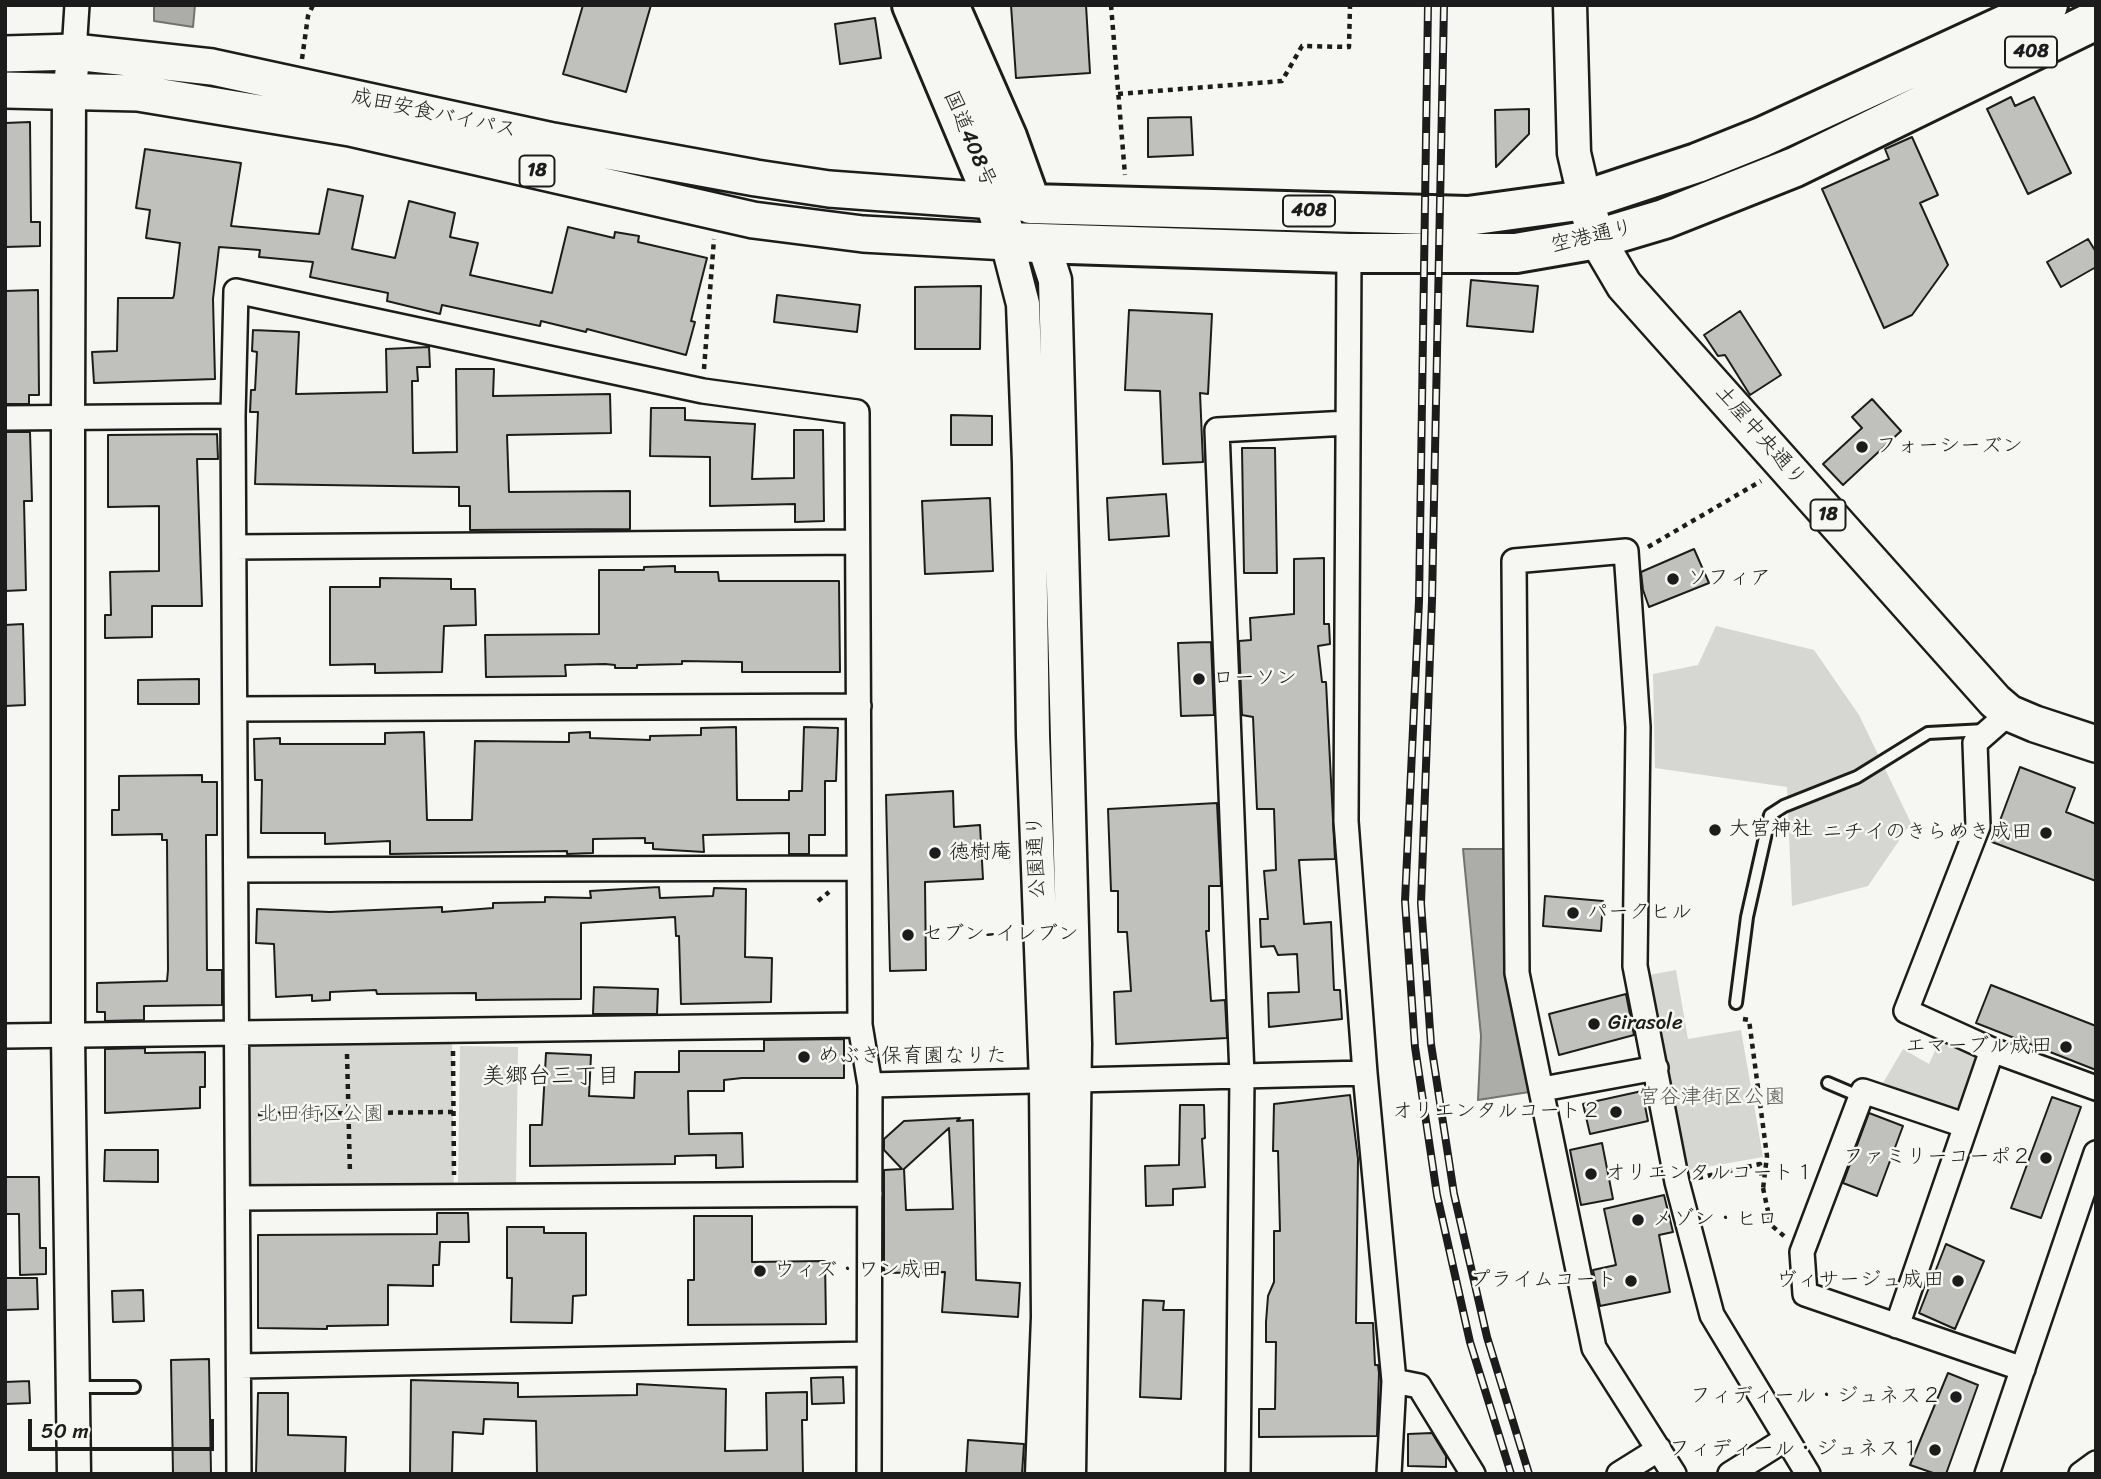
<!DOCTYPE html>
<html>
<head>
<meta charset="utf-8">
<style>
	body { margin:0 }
	#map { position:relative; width:2101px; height:1479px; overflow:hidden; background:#f6f6f2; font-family:Sriracha,sans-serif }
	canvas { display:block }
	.frame { position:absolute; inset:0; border:7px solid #1c1c1c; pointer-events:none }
	.scale { position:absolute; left:28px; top:1419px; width:186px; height:32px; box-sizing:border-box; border:4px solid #1c1c1c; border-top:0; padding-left:9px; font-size:21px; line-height:24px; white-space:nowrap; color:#1c1c1c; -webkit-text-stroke:5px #f6f6f2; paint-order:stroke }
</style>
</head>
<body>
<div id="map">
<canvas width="2101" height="1479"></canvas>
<div class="frame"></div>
<div class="scale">50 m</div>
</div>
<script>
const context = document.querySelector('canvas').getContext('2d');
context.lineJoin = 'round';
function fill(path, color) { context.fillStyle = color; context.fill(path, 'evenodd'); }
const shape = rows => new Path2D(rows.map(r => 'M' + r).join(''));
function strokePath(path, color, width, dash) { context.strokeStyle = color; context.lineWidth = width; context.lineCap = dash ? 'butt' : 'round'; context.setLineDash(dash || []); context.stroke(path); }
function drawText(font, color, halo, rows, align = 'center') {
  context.font = font + ' Sriracha,"Klee One",sans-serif'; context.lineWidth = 5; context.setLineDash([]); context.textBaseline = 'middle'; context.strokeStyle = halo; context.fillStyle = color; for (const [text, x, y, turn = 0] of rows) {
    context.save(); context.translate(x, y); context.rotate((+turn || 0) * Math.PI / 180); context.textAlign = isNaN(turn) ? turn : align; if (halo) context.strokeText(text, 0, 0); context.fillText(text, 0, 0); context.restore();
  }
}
fill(shape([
	[1716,626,1814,650,1859,715,1911,823,1868,886,1792,906,1787,787,1655,768,1653,674,1698,665],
	[1676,970,1688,1039,1741,1030,1763,1157,1684,1171,1649,975],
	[452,1030,454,1197,241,1199,235,1034],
	[1939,1042,1978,1058,1958,1113,1883,1083,1903,1049,1929,1064],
	[460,1046,518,1047,516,1183,458,1182]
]), '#d6d6d2');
const water = shape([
	[195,5,193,27,154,21,154,6,195,5],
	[1463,849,1505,849,1505,974,1529,1092,1478,1100,1481,1036,1463,849]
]);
fill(water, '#acaca9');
strokePath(water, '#727271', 2);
const building = shape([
	[583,5,651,5,626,92,563,74,583,5],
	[1011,5,1086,5,1090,73,1016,78,1011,5],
	[875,18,881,58,840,64,835,24,875,18],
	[2011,97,2015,106,2034,97,2071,173,2028,194,1987,109,2011,97],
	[1529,109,1529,134,1496,167,1495,110,1529,109],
	[1191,117,1193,155,1148,157,1148,118,1191,117],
	[30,122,31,222,40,222,40,246,5,247,5,123,30,122],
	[1912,137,1938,195,1920,203,1948,265,1912,315,1884,328,1822,189,1889,159,1885,149,1912,137],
	[145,149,241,163,231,226,319,234,328,189,363,196,352,249,395,258,409,201,455,213,450,237,478,243,470,275,552,293,568,227,614,238,615,232,639,236,638,242,707,258,691,321,695,322,686,355,587,329,586,332,541,321,540,326,442,305,440,314,387,301,388,293,310,277,313,262,259,257,260,250,219,247,213,299,215,379,94,383,92,352,117,351,118,298,173,298,174,295,180,243,146,238,150,210,136,208,145,149],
	[2088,239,2096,252,2096,267,2061,287,2047,262,2088,239],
	[1471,280,1538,286,1533,332,1467,326,1471,280],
	[981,286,980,349,915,349,915,287,981,286],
	[38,290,39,395,29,395,29,404,5,404,5,291,38,290],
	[777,295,860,305,857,332,774,322,777,295],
	[1129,310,1212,314,1208,394,1200,393,1203,462,1163,464,1160,391,1125,390,1129,310],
	[1740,311,1781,375,1750,395,1725,355,1718,356,1704,335,1740,311],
	[253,330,299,332,296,394,387,392,386,349,429,347,430,367,417,367,418,381,412,381,413,453,457,452,456,369,494,369,493,396,610,394,611,433,507,435,509,492,630,491,630,529,470,530,470,506,459,506,459,487,255,484,258,412,250,412,251,390,255,390,257,352,252,351,253,330],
	[1872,399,1901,431,1843,485,1823,464,1862,428,1852,417,1872,399],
	[651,408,685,408,685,420,755,424,752,479,794,478,794,430,823,430,824,521,795,522,795,504,710,506,710,457,650,456,651,408],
	[951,415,992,416,992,445,951,445,951,415],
	[5,432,30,432,32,501,24,501,26,590,5,591,5,432],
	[217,434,218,459,197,459,202,606,152,606,152,637,105,638,105,615,111,615,110,572,159,571,159,506,108,507,108,435,217,434],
	[1242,448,1275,448,1277,573,1244,573,1242,448],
	[1166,494,1169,536,1109,540,1107,498,1166,494],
	[990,498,993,571,925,574,922,501,990,498],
	[1694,549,1709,583,1649,607,1643,590,1641,572,1694,549],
	[1324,558,1324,624,1329,624,1330,644,1318,646,1322,682,1326,682,1335,859,1299,860,1304,924,1331,922,1334,990,1340,990,1342,1019,1269,1027,1268,993,1299,992,1297,954,1278,955,1274,946,1261,947,1260,919,1268,919,1264,871,1276,870,1274,809,1257,809,1253,717,1242,715,1239,641,1251,640,1250,618,1294,614,1294,559,1324,558],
	[675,566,675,572,718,572,719,581,839,581,840,672,742,672,742,662,682,661,682,664,637,665,637,668,615,668,615,665,605,664,565,665,566,676,486,677,485,635,599,634,599,570,644,570,644,567,675,566],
	[380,578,451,579,451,589,475,589,476,625,444,626,442,672,375,673,375,664,330,665,330,587,380,587,380,578],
	[23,624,25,705,5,706,5,625,23,624],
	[1211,642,1214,715,1181,716,1178,643,1211,642],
	[199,679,199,704,138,704,138,680,199,679],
	[736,727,737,800,789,800,789,791,802,791,804,727,838,728,836,781,825,781,825,835,809,835,809,854,789,854,789,833,703,835,704,852,653,849,653,843,645,843,645,838,593,839,593,853,567,854,567,851,390,854,390,841,325,844,325,833,261,833,262,780,255,780,254,739,280,738,280,744,385,744,385,733,424,732,427,820,472,820,475,741,569,742,569,733,590,732,590,738,650,740,650,736,701,735,701,728,736,727],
	[2020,767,2075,788,2066,812,2096,824,2096,881,1992,842,2020,767],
	[202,775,202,782,217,782,217,835,206,835,207,970,222,970,222,1005,144,1006,144,1020,105,1021,105,1012,97,1012,97,983,167,981,168,970,167,840,162,840,162,834,112,835,112,810,119,810,119,776,202,775],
	[953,791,954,827,980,825,983,879,925,882,926,970,890,971,886,795,953,791],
	[1217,803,1221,886,1209,886,1209,931,1206,931,1211,1001,1225,1000,1227,1038,1116,1044,1114,992,1131,991,1127,932,1118,932,1118,891,1111,891,1108,809,1217,803],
	[659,887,660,898,713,896,714,888,746,889,745,957,772,958,771,1002,681,1004,679,936,676,936,675,917,581,923,581,999,476,1000,476,993,377,994,376,990,330,992,330,1000,312,1001,312,995,276,997,274,944,256,943,257,909,330,912,442,907,442,912,493,908,493,903,545,902,545,897,591,898,590,891,659,887],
	[1545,896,1603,901,1601,931,1543,926,1545,896],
	[1991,985,2096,1026,2096,1070,1976,1023,1991,985],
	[594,987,658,989,657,1014,593,1014,594,987],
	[1626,994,1634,1035,1559,1055,1549,1014,1626,994],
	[844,1039,844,1078,742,1078,724,1080,724,1091,688,1091,689,1134,742,1133,743,1167,716,1168,716,1155,675,1156,675,1164,530,1166,530,1125,542,1125,546,1053,591,1055,589,1096,634,1098,635,1072,679,1072,679,1051,764,1051,764,1040,844,1039],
	[145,1048,145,1053,205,1052,205,1087,200,1087,200,1108,105,1113,105,1049,145,1048],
	[1642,1091,1648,1121,1590,1134,1583,1104,1642,1091],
	[1350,1095,1358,1159,1356,1323,1373,1323,1375,1365,1378,1365,1379,1373,1377,1436,1259,1437,1259,1409,1275,1409,1276,1342,1266,1342,1266,1322,1268,1296,1274,1282,1274,1231,1280,1231,1278,1151,1273,1151,1274,1104,1350,1095],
	[2052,1097,2081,1107,2041,1218,2011,1208,2052,1097],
	[1180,1105,1204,1105,1205,1138,1202,1139,1205,1187,1173,1189,1173,1205,1146,1206,1145,1166,1179,1165,1180,1105],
	[1869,1113,1903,1126,1877,1196,1843,1183,1869,1113],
	[960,1118,957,1121,973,1120,976,1280,1020,1283,1018,1317,942,1312,945,1272,884,1273,884,1170,902,1169,884,1150,884,1139,904,1121,960,1118],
	[949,1128,953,1209,906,1210,904,1169,949,1128],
	[1602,1143,1613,1199,1581,1205,1570,1150,1602,1143],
	[105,1150,158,1150,158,1182,104,1181,105,1150],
	[5,1177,39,1177,40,1248,46,1248,46,1274,20,1275,19,1214,5,1214,5,1177],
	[1664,1195,1673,1232,1659,1235,1670,1292,1600,1306,1593,1270,1616,1265,1604,1209,1664,1195],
	[437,1213,468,1213,469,1242,440,1242,439,1265,433,1265,433,1286,388,1285,388,1325,327,1326,327,1329,258,1328,258,1235,437,1234,437,1213],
	[694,1216,752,1216,752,1262,825,1261,826,1324,688,1325,688,1280,694,1280,694,1216],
	[507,1227,544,1227,544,1233,586,1233,586,1295,573,1296,572,1323,511,1322,512,1278,507,1278,507,1227],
	[1946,1244,1984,1261,1955,1329,1919,1313,1946,1244],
	[5,1278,37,1278,38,1309,5,1310,5,1278],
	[143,1290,144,1321,113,1322,112,1291,143,1290],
	[1143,1300,1164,1301,1163,1310,1184,1310,1181,1399,1140,1397,1143,1300],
	[209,1359,211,1474,173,1474,171,1360,209,1359],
	[1948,1373,1978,1385,1946,1474,1936,1474,1910,1465,1948,1373],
	[843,1377,844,1403,812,1404,811,1378,843,1377],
	[411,1380,518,1383,518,1397,637,1395,637,1384,726,1389,725,1451,767,1450,766,1393,807,1392,807,1420,802,1420,803,1474,537,1474,536,1421,484,1419,483,1434,453,1432,452,1474,410,1474,411,1380],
	[29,1381,30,1403,5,1404,5,1382,29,1381],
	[258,1393,288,1393,288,1435,346,1437,345,1474,256,1474,258,1393],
	[1432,1433,1446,1456,1446,1467,1408,1466,1408,1434,1432,1433],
	[968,1440,1024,1444,1022,1474,966,1474,968,1440]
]);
fill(building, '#c0c0bd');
strokePath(building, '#1c1c1c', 2);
const lane = shape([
	[1736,1003,1747,917,1770,815,1784,806,1857,777,1928,733,1985,730],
	[1828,1083,1861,1097],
	[77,1387,134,1387]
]);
const street = shape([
	[74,52,77,5],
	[1349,253,1346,821,1365,1073,1394,1381,1389,1474],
	[5,418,233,416],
	[234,547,857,542],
	[235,709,859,706],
	[2009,713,1975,743,1978,826,1906,1011,1992,1050,2096,1088],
	[236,870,859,868],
	[5,1036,860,1025],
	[870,1085,1365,1073],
	[1543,1089,1656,1068],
	[1964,1125,1863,1091,1802,1252,1805,1294,2023,1369],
	[238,1198,870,1194],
	[1897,1326,1992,1050],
	[240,1366,869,1354],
	[1394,1381,1419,1386,1473,1474],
	[239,1474,233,416,236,291,703,391,857,412,860,1025,870,1085,869,1474],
	[1238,1474,1242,1076,1217,430,1348,423],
	[1619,1474,1659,1449],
	[1674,1474,1594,1348,1517,973,1514,561,1626,551,1638,727,1635,966,1677,1182,1712,1315,1808,1474],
	[1730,1474,1786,1439],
	[1987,1474,2096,1153],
	[2081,1474,2096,1463]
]);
const secondary = shape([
	[1570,5,1574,153,1585,200],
	[74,52,69,92,68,419,68,1036,74,1474],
	[1007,242,1023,304,1029,463,1033,735,1046,1082,1048,1317,1042,1474],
	[1043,243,1055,280,1075,1044,1069,1474]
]);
const primary = shape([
	[5,54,74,52,212,67,553,141,756,178,829,189,1021,203],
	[5,90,138,93,350,128,753,220,863,234,1007,242],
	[1585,200,1597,239,1624,285,1995,701,2009,713,2035,724,2096,744]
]);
const highway = shape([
	[912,5,995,202,1007,242,1349,253,1516,253,1597,239,1664,219,1795,167,2096,20],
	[949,5,1007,137,1031,204,1468,216,1585,200,1697,163,1762,137,2048,5]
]);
strokePath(lane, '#1c1c1c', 16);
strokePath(street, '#1c1c1c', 28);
strokePath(secondary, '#1c1c1c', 37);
strokePath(primary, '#1c1c1c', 40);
strokePath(highway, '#1c1c1c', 44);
strokePath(shape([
	[1111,5,1125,175],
	[302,59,308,16,313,5],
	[1118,94,1282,81,1302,46,1349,47,1350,5],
	[704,369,714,239],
	[1648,547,1761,481],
	[818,901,829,892],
	[1743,1019,1749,1020,1767,1156,1763,1189],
	[453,1051,454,1175],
	[347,1054,350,1174],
	[258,1114,453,1112],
	[1698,1178,1760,1164,1762,1179],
	[1763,1188,1771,1225,1784,1236]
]), '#1c1c1c', 4.5, [5, 5]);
strokePath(lane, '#f6f6f2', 10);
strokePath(street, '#f6f6f2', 23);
strokePath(secondary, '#f6f6f2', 32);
strokePath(primary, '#f6f6f2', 35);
strokePath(highway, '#f6f6f2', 38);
const rail = shape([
	[1428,5,1419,601,1405,901,1415,1047,1437,1195,1470,1342,1511,1474],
	[1444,5,1432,600,1421,903,1431,1044,1454,1194,1487,1337,1529,1474]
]);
strokePath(rail, '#1c1c1c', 8);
strokePath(rail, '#f6f6f2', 5, [16]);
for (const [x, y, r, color] of [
	[1862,447,7,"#1c1c1c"],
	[1673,579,7,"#1c1c1c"],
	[1199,679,7,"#1c1c1c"],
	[1715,830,7,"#1c1c1c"],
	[2046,833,7,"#1c1c1c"],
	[935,853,7,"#1c1c1c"],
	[1573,913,7,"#1c1c1c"],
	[908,935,7,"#1c1c1c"],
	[1594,1024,7,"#1c1c1c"],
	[2066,1047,7,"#1c1c1c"],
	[804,1057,7,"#1c1c1c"],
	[1616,1112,7,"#1c1c1c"],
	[2046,1158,7,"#1c1c1c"],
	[1591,1174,7,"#1c1c1c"],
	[1638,1220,7,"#1c1c1c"],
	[760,1271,7,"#1c1c1c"],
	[1631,1281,7,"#1c1c1c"],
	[1958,1281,7,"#1c1c1c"],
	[1956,1397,7,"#1c1c1c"],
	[1935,1450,7,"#1c1c1c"]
]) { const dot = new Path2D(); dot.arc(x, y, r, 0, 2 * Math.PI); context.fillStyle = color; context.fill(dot); strokePath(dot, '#f6f6f2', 2.5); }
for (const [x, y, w] of [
	[2031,52,52],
	[537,171,35],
	[1309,211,52],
	[1828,515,35]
]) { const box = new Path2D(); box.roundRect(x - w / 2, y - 15.5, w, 31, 5); context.fillStyle = '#f6f6f2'; context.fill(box); strokePath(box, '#1c1c1c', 2); }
drawText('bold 19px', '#1c1c1c', null, [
	["408",2031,52],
	["18",537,171],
	["408",1309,211],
	["18",1828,515]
]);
drawText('21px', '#1c1c1c', '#f6f6f2', [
	["成田安食バイパス",434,114,12],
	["国道408号",969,139,67],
	["空港通り",1592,237,-13],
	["土屋中央通り",1760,436,49],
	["公園通り",1037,857,-92]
]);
drawText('21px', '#1c1c1c', '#f6f6f2', [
	["フォーシーズン",1876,447],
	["ソフィア",1687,579],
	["ローソン",1213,679],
	["大宮神社",1729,830],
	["ニチイのきらめき成田",2032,833,"right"],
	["徳樹庵",949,853],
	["パークヒル",1587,913],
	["セブン-イレブン",922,935],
	["Girasole",1608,1024],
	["エマーブル成田",2052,1047,"right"],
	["めぶき保育園なりた",818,1057],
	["オリエンタルコート２",1602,1112,"right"],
	["ファミリーコーポ２",2032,1158,"right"],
	["オリエンタルコート１",1605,1174],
	["メゾン・ヒロ",1652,1220],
	["ウィズ・ワン成田",774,1271],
	["プライムコート",1617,1281,"right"],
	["ヴィサージュ成田",1944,1281,"right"],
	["フィディール・ジュネス２",1942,1397,"right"],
	["フィディール・ジュネス１",1921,1450,"right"]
], 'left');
drawText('21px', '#545453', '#f6f6f2', [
	["宮谷津街区公園",1712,1098],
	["北田街区公園",321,1115]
]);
drawText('23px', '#1c1c1c', '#f6f6f2', [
	["美郷台三丁目",551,1077]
]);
</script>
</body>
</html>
